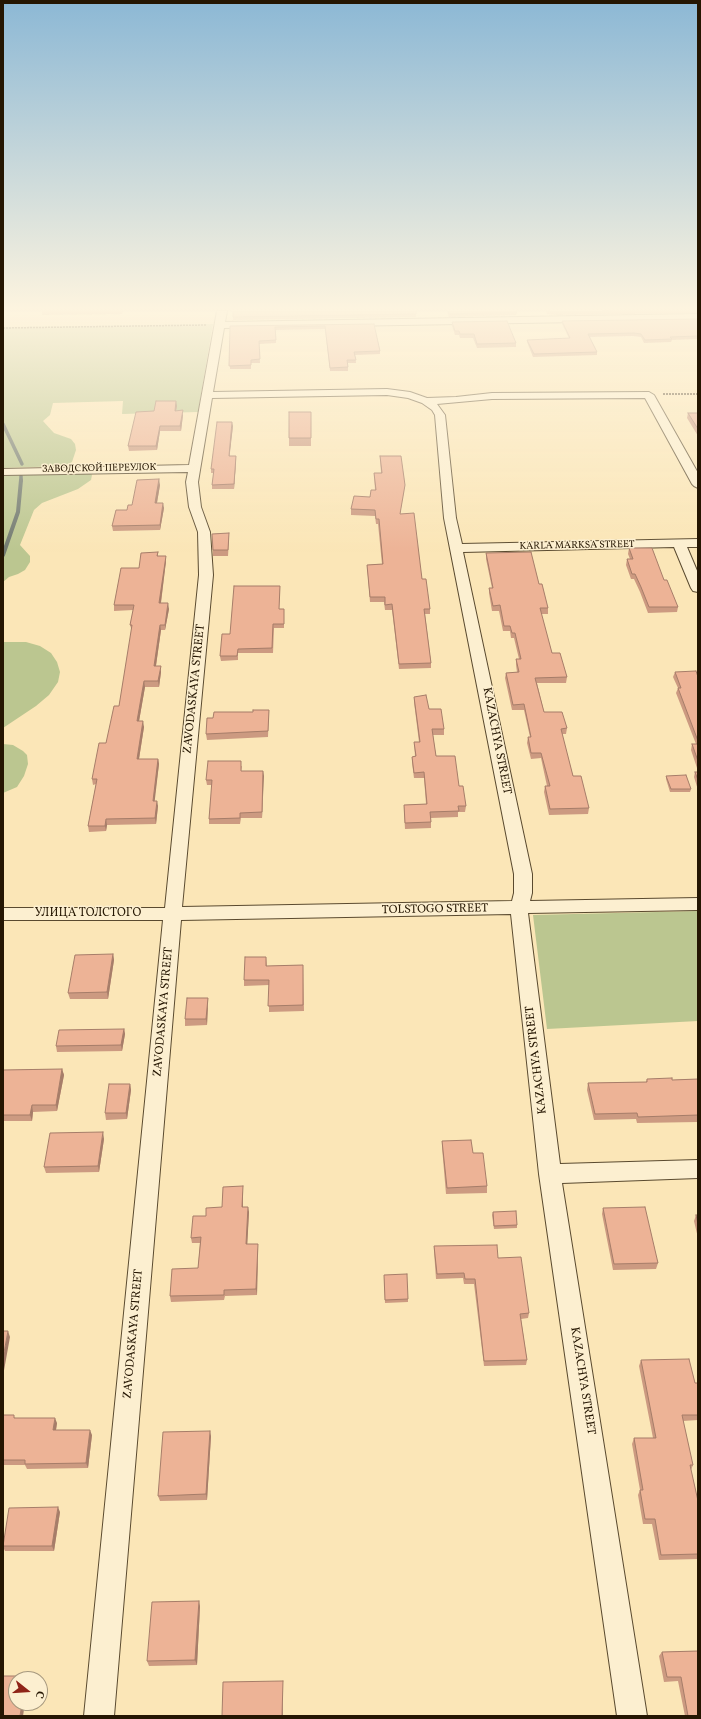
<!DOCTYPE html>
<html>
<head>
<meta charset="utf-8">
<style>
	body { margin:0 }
	#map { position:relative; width:701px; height:1719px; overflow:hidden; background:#fbe6b7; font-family:Vollkorn,serif }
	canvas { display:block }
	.frame { position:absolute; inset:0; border:4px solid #251602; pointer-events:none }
	.north { position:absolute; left:8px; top:1671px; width:40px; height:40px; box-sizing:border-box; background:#fcefd0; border:1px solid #a6987e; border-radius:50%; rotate:107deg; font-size:11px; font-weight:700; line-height:16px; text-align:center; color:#251602 }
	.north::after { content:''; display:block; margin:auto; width:14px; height:18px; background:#8f2418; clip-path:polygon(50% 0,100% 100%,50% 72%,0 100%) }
</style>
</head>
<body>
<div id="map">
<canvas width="701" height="1719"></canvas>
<div class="frame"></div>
<div class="north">С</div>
</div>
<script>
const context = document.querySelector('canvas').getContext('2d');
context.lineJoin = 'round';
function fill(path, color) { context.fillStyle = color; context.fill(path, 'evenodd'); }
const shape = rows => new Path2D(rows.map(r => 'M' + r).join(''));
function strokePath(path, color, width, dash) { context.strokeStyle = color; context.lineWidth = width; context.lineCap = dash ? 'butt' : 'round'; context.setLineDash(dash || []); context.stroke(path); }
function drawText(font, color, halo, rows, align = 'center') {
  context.font = font + ' Vollkorn,serif'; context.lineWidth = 3; context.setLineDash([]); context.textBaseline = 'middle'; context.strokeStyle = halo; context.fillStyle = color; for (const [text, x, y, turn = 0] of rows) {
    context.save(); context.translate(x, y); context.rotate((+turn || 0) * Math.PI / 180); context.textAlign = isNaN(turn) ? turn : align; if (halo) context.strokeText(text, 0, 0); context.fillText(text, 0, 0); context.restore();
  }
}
fill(shape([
	[213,324,198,412,122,414,123,401,53,403,50,415,43,421,54,433,71,439,75,444,76,450,72,462,64,466,3,468,3,327],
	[91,473,92,475,91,480,78,489,42,503,34,510,20,545,30,556,30,562,25,570,18,574,9,577,3,582,3,475],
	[3,642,26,642,40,646,51,653,57,662,60,672,58,682,49,695,36,706,3,728],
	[3,744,13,745,23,751,27,755,28,764,24,776,17,787,3,793],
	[698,911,698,1021,547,1029,533,915]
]), '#bbc690');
strokePath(shape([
	[3,424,22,464],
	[21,481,21,476]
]), '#717a70', 3.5);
strokePath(shape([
	[3,555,18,512,21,480]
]), '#717a70', 4);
const minor = shape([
	[217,311,227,311,225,322,698,314,698,320,224,328,213,392,387,389,410,392,427,398,456,397,492,393,649,392,654,395,698,473,698,488,694,486,692,484,645,398,492,399,437,404,445,415,456,518,462,544,698,539,698,547,687,547,698,573,698,592,693,591,691,588,674,547,463,552,532,874,532,893,530,901,698,898,698,910,528,913,560,1164,698,1160,698,1178,562,1183,647,1716,617,1716,539,1174,511,914,181,920,114,1716,84,1716,163,920,3,920,3,908,165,908,199,575,198,532,189,507,186,482,188,472,3,475,3,469,189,465,217,311],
	[387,395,408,398,422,403,432,410,435,415,444,518,514,874,514,893,512,901,182,907,213,575,210,532,201,507,198,482,212,398,387,395]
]);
strokePath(minor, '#5a4a2f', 2);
strokePath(shape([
	[3,328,207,325],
	[663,394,698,394]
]), '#251602', 1.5, [2, 1]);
fill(minor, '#fcefd0');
fill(shape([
	[42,311,123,311,122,314,42,315],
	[233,311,416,314,416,317,233,320],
	[447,311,516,311,517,312,516,315,449,317],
	[546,311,698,311,698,313,557,315,547,314],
	[698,319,698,339,672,340,671,342,644,343,641,337,633,336,589,337,597,352,597,355,533,357,527,342,527,340,569,338,562,324,562,321],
	[452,322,516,343,516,347,477,348,473,338,460,338,459,335,455,335,452,326],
	[374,324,380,351,380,354,355,355,356,363,348,363,348,371,330,371,325,329,276,330,276,343,259,344,260,363,251,363,251,369,230,369,230,326],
	[177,406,176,411,183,415,181,431,160,431,157,450,129,451,128,446,154,411],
	[311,412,311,446,289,446,289,438],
	[688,413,698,413,698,436,687,418],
	[233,426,229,456,236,456,236,461,234,489,212,489,212,485,214,473,211,473,211,469],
	[380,456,404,490,400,514,422,579,430,609,430,614,425,614,431,663,431,668,399,669,392,610,385,610,384,602,370,602,367,565,382,564,378,524,376,524,375,516,351,515,351,509,370,497,375,490,374,473,381,473],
	[160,485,157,503,164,508,160,530,113,531,112,526,132,505],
	[229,533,229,539,228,556,213,556,212,534],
	[629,548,664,580,678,607,677,612,648,613,640,592,634,579,631,579,626,565,627,559,630,559,628,554],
	[158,552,158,556,166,561,161,603,169,609,165,630,161,630,156,666,161,672,159,687,145,687,139,721,144,727,139,759,158,759,159,764,154,801,158,806,156,824,107,825,106,831,89,832,88,826,96,784,93,785,92,779,106,743,119,706,132,631,130,625,133,610,114,611,114,605,139,568],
	[486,553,539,584,548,608,548,614,541,614,552,653,567,677,566,683,537,683,544,712,567,728,566,734,562,734,573,776,589,808,588,814,549,815,544,792,545,786,547,786,541,758,531,759,527,743,528,737,530,737,524,710,512,710,505,678,506,673,517,672,516,665,516,659,519,659,514,638,511,638,510,631,503,631,499,611,492,611,489,593,489,588,492,588,486,559],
	[280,586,279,609,284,613,284,628,274,628,273,653,238,653,238,660,221,661,220,656,230,634],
	[675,672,698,677,698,771,691,750,692,744,696,744,676,693,678,688,673,677],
	[414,697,429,709,444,729,444,735,433,735,436,756,459,786,466,806,465,812,458,812,458,817,431,818,431,828,405,829,404,810,404,805,426,804,424,778,414,778,412,762,412,757,415,756,414,742,419,742,414,702],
	[269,710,268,737,207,740,206,734,213,718],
	[242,766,241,771,263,771,262,818,241,818,240,824,209,824,209,819,212,785,207,785,206,780],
	[695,772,698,772,698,790,694,777],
	[666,776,691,789,690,792,670,792,666,779],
	[113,954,114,960,108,999,70,999,68,993],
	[266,957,267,966,303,965,304,1011,269,1012,269,985,244,986,244,980],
	[208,998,208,1004,207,1025,185,1026,185,1019],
	[124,1029,125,1034,122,1051,57,1052,56,1046],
	[62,1069,64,1075,57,1111,33,1112,32,1121,3,1121,3,1070],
	[647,1079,672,1080,698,1079,698,1123,698,1122,637,1123,636,1119,594,1120,587,1090,588,1083,646,1082],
	[130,1084,131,1090,127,1119,106,1120,105,1113],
	[104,1139,99,1172,46,1173,44,1167],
	[442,1141,473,1153,487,1186,487,1193,446,1194,442,1147],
	[243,1192,243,1207,249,1212,247,1244,258,1249,257,1295,225,1296,224,1300,171,1302,170,1296,198,1268,200,1243,192,1243,191,1238,206,1216,222,1207],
	[603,1208,658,1263,656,1269,613,1270,602,1214],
	[493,1212,517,1225,517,1228,494,1229,492,1215],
	[696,1215,698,1215,698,1238,694,1221],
	[434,1246,498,1258,529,1313,528,1318,521,1319,527,1360,526,1365,484,1366,474,1284,464,1284,463,1278,436,1279,434,1251],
	[384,1278,408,1299,408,1302,385,1303],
	[641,1360,695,1383,698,1383,698,1420,683,1421,693,1465,691,1470,698,1501,698,1559,659,1560,652,1524,643,1524,638,1495,640,1490,632,1444,634,1438,653,1438,639,1366],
	[3,1415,16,1418,57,1423,56,1430,92,1435,88,1468,27,1469,25,1465,3,1465],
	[211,1436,207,1500,160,1501,158,1496],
	[60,1512,54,1551,5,1551,3,1547,3,1544],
	[200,1606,197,1665,149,1666,147,1661],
	[698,1651,698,1716,685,1716,678,1681,664,1682,659,1656,662,1652]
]), '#cc9a81');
fill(shape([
	[176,401,177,406,175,415,175,411],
	[183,410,183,415,181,431,180,426],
	[232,422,233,426,229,461,229,456],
	[160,426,160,431,157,450,156,446],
	[236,456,236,461,234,489,234,484],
	[159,479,160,485,156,508,155,503],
	[163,503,164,508,160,530,160,525],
	[166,556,166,561,160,609,159,603],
	[168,603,169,609,165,630,165,625],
	[160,625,161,630,155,672,154,666],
	[161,666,161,672,159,687,158,681],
	[144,681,145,687,138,727,137,721],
	[143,721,144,727,138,765,137,759],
	[158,759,159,764,154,807,153,801],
	[263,771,264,776,262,818,262,812],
	[157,801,158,806,156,824,155,818],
	[106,819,107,825,106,831,105,826],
	[113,954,114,960,108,999,107,992],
	[208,998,208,1004,207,1025,206,1019],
	[124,1029,125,1034,122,1051,121,1045],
	[62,1069,64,1075,57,1111,56,1105],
	[130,1084,131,1090,127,1119,126,1113],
	[32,1105,33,1112,32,1121,30,1115],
	[103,1132,104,1139,99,1172,98,1166],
	[243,1186,243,1213,242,1207],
	[248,1207,249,1212,247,1250,246,1244],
	[258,1244,258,1249,257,1295,256,1289],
	[8,1331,10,1337,3,1376,3,1358],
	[55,1418,57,1423,55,1436,53,1430],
	[90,1430,92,1435,88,1468,86,1463],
	[210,1431,211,1436,207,1500,206,1494],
	[58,1507,60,1512,54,1551,52,1546],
	[199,1601,200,1606,197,1665,195,1660],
	[283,1681,283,1716,282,1716],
	[22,1703,25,1703,23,1716,20,1716]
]), '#a67d69');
const building = shape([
	[233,311,416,311,416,314,233,317,233,311],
	[448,311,516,311,517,312,449,314,448,311],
	[548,311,612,311,558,312,548,311],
	[698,319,698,336,670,337,672,339,645,340,641,334,634,333,588,334,597,352,534,354,527,340,570,338,562,321,698,319],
	[507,321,516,343,477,344,474,334,460,334,459,331,455,331,452,322,507,321],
	[374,324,380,351,354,352,356,360,347,360,348,367,330,368,325,326,275,327,276,340,259,341,260,359,251,360,251,365,229,366,230,326,374,324],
	[156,401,176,401,175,411,183,410,180,426,160,426,156,446,128,446,136,412,154,411,156,401],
	[289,412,311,412,311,438,289,438,289,412],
	[688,413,698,413,698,429,688,413],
	[217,422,232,422,229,456,236,456,234,484,212,485,214,469,211,469,217,422],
	[380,456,401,456,405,485,400,514,414,513,422,579,426,579,430,609,424,609,431,663,399,664,392,604,385,605,385,597,370,597,367,565,383,564,379,519,376,519,375,510,351,509,354,496,370,497,371,490,376,490,374,473,382,473,380,456],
	[159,479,155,503,163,503,160,525,112,526,116,510,127,510,128,505,132,505,137,480,159,479],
	[229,533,228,550,213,550,212,534,229,533],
	[629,548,652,548,664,580,667,580,678,607,649,607,641,587,635,574,632,574,627,559,633,559,629,548],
	[158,552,157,556,166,556,159,603,168,603,165,625,160,625,154,666,161,666,158,681,144,681,137,721,143,721,137,759,158,759,153,801,157,801,155,818,106,819,105,826,88,826,97,779,92,779,99,743,106,743,114,706,119,706,132,625,130,625,134,605,114,605,121,568,139,568,141,553,158,552],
	[531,552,539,584,542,584,548,608,540,608,552,653,560,653,567,677,535,678,544,712,562,712,567,728,561,729,573,776,581,776,589,808,550,809,545,786,550,786,541,753,531,753,528,737,531,737,524,704,513,705,506,673,519,672,516,659,521,659,515,633,512,633,510,626,504,626,500,605,493,606,489,588,493,588,486,553,531,552],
	[234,586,280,586,279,609,284,609,284,624,273,624,272,648,238,649,237,656,220,656,222,634,230,634,234,586],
	[696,671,698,677,698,741,678,688,681,688,675,672,696,671],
	[426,695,429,709,441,709,444,729,432,729,436,756,455,756,459,786,463,786,466,806,458,806,459,811,430,812,431,822,405,823,404,805,427,804,424,772,414,773,412,757,416,756,414,742,420,742,414,697,426,695],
	[253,710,269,710,268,731,206,734,207,718,213,718,214,712,253,712,253,710],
	[692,744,698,744,698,761,692,744],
	[208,761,241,761,241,771,263,771,262,812,240,813,240,818,209,819,212,780,206,780,208,761],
	[695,772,698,772,698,780,695,772],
	[686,775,691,789,671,789,666,776,686,775],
	[113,954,107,992,68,993,75,955,113,954],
	[245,957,266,957,266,966,303,965,303,1005,268,1006,269,980,244,980,245,957],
	[187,998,208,998,206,1019,185,1019,187,998],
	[124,1029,121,1045,56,1046,59,1030,124,1029],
	[62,1069,56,1105,32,1105,30,1115,3,1115,3,1070,62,1069],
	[672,1078,672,1080,698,1079,698,1115,638,1117,637,1113,595,1114,588,1083,647,1082,647,1079,672,1078],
	[109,1084,130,1084,126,1113,105,1113,109,1084],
	[103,1132,98,1166,44,1167,50,1133,103,1132],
	[471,1140,473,1153,483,1153,487,1186,447,1188,442,1141,471,1140],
	[243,1186,242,1207,248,1207,246,1244,258,1244,256,1289,224,1290,224,1295,170,1296,172,1269,198,1268,201,1237,191,1238,193,1216,206,1216,206,1208,222,1207,223,1187,243,1186],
	[645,1207,658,1263,614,1264,603,1208,645,1207],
	[516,1211,517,1225,494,1226,493,1212,516,1211],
	[696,1215,698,1215,698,1224,696,1215],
	[497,1245,498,1258,521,1257,529,1313,520,1314,527,1360,484,1361,475,1279,465,1279,464,1273,437,1274,434,1246,497,1245],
	[407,1274,408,1299,385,1300,384,1275,407,1274],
	[3,1331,8,1331,3,1358,3,1331],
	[689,1359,695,1383,698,1383,698,1415,682,1415,693,1465,690,1465,698,1501,698,1554,661,1555,655,1519,645,1519,640,1490,643,1490,634,1438,656,1438,641,1360,689,1359],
	[3,1415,14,1415,14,1418,55,1418,53,1430,90,1430,86,1463,25,1464,25,1460,3,1460,3,1415],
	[210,1431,206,1494,158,1496,163,1432,210,1431],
	[58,1507,52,1546,3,1546,9,1508,58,1507],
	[199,1601,195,1660,147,1661,152,1602,199,1601],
	[698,1651,698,1716,688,1716,681,1677,667,1677,662,1652,698,1651],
	[3,1676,26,1676,25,1679,16,1679,16,1703,22,1703,20,1716,3,1716,3,1676],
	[283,1681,282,1716,222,1716,223,1682,283,1681]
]);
fill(building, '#edb396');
strokePath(building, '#a67d69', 1);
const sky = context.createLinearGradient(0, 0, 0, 552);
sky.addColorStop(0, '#8cb8d5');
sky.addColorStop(0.56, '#fdf4df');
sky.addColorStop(1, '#fdf4df00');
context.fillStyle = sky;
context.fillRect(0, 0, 701, 552);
drawText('10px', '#251602', '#fcefd0', [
	["ЗАВОДСКОЙ ПЕРЕУЛОК",99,469,-1],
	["KARLA MARKSA STREET",577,546,-1]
]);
drawText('12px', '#251602', '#fcefd0', [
	["ZAVODASKAYA STREET",195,689,-84],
	["KAZACHYA STREET",496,741,79],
	["TOLSTOGO STREET",435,910,-1],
	["УЛИЦА ТОЛСТОГО",88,914],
	["ZAVODASKAYA STREET",164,1012,-85],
	["KAZACHYA STREET",537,1060,-97],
	["ZAVODASKAYA STREET",134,1334,-85],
	["KAZACHYA STREET",582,1381,81]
]);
</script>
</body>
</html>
